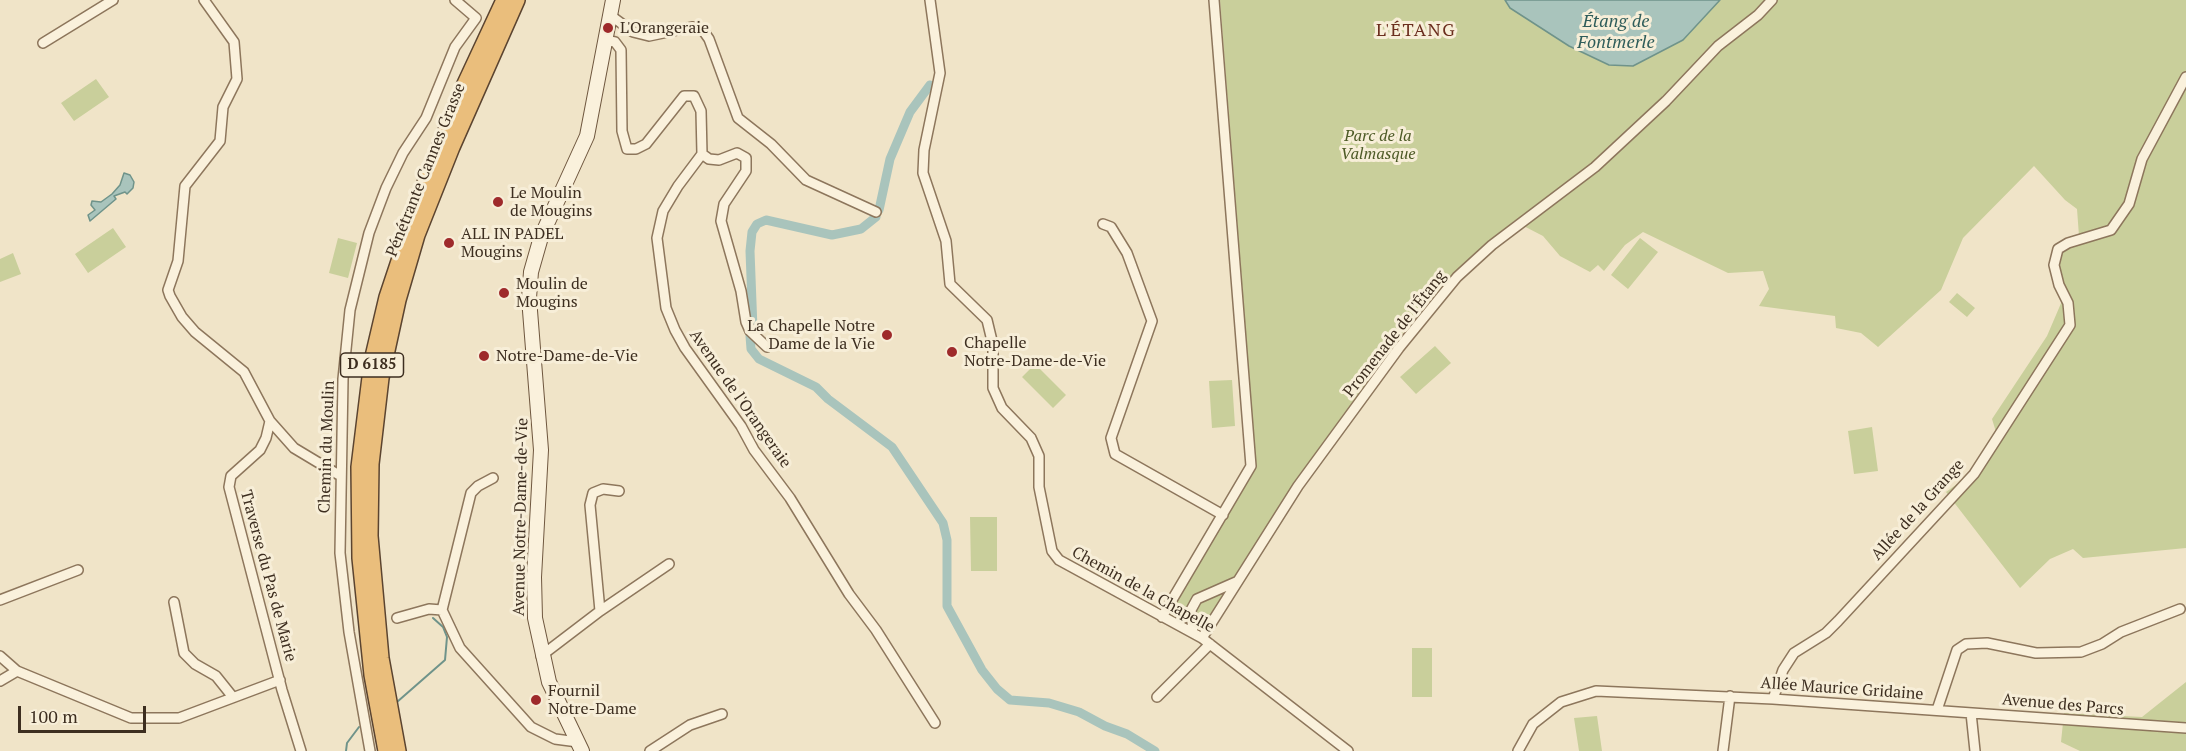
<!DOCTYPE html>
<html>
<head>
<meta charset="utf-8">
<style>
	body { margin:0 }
	#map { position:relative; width:2186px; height:751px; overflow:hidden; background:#f0e4c8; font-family:"PT Serif",serif }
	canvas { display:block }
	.scale { position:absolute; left:18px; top:706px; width:128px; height:27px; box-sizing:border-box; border:3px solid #3d2e20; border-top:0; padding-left:8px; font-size:18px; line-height:21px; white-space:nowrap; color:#3d2e20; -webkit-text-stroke:4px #f7eed8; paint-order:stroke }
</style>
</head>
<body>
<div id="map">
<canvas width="2186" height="751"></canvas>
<div class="scale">100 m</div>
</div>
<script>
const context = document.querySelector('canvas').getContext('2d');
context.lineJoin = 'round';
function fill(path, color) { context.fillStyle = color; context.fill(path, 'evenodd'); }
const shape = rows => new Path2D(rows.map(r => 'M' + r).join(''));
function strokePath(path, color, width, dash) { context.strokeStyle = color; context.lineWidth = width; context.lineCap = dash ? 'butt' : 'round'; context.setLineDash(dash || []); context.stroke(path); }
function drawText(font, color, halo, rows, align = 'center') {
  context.font = font + ' "PT Serif",serif'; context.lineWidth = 6; context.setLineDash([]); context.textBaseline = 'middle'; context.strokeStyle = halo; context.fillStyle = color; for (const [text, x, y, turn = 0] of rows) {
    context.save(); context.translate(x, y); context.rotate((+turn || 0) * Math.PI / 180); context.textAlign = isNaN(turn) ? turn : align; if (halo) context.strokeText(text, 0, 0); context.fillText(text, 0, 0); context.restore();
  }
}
fill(shape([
	[1220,0,1710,0,1683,40,1720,0,2186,0,2186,548,2083,558,2073,549,2050,559,2020,588,1946,492,1957,484,1960,485,1975,468,1996,432,1992,419,2047,336,2062,301,2051,273,2051,256,2061,243,2079,236,2077,209,2065,200,2034,166,1963,238,1941,290,1878,347,1861,333,1836,328,1835,316,1759,306,1769,289,1763,271,1728,273,1643,232,1625,245,1604,271,1598,265,1590,272,1560,256,1543,236,1514,221,1413,319,1298,477,1205,626,1200,628,1170,614,1256,465],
	[96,79,109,97,74,121,61,103],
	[113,228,126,247,88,273,75,254],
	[338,238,357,243,348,278,329,273],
	[1640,238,1658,252,1628,289,1611,275],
	[13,253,21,274,0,282,0,259],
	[1957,293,1975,308,1967,317,1949,302],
	[1435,346,1451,363,1416,394,1400,377],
	[1035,364,1066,395,1053,408,1022,377],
	[1232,380,1235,426,1212,428,1209,381],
	[1872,427,1878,471,1854,474,1848,431],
	[970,517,997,517,997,571,971,571],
	[1412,648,1432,648,1432,697,1412,697],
	[2186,682,2186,751,2080,751,2061,742,2064,713,2142,717],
	[1597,716,1602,751,1579,751,1574,718]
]), '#c9cf9b');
const water = shape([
	[1505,0,1720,0,1683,40,1633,66,1609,65,1569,46,1510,8,1505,0],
	[124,173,130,175,134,182,133,188,127,194,125,192,114,196,116,199,90,221,88,215,95,210,91,205,92,201,101,202,112,194,120,185,124,173]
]);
fill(water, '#a9c4bc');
strokePath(water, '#6f938a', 1.5);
strokePath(shape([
	[397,702,445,660,447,637,443,627,433,618],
	[346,751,347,743,359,727]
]), '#6f938a', 2);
strokePath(shape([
	[879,210,890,159,910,112,930,85],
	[876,217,861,229,832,235,766,220,757,224,752,232,750,251,753,329,750,336,751,349,759,359,816,387,828,399,892,447,943,523,947,540,947,606,982,670,997,689,1010,700,1049,703,1079,712,1105,726,1127,734,1155,751]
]), '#a9c4bc', 9);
const minor = shape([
	[204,0,234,42,237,79,223,107,220,141,185,186,178,261,168,290,170,296,182,317,195,332,244,372,270,421,294,448,339,475],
	[930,0,940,73,924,150,923,173,946,241,950,284,987,320,993,345,993,388,1002,408,1031,438,1039,456,1039,487,1052,551,1059,560,1202,638,1348,751],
	[610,15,633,32,649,36,692,27,702,29,709,39,738,118,771,144,806,180,876,212],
	[605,40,615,42,621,50,622,131,627,149,636,149,646,144,684,96,694,96,701,111,702,154,678,186,663,211,657,238,666,308,675,330,685,348,741,426,754,450,790,498,849,594,876,630,935,723],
	[43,43,113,0],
	[702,154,709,159,719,160,737,153,746,158,746,171,724,204,721,221,741,291,746,322,750,331,767,347],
	[1103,224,1111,227,1127,253,1152,321,1111,438,1115,454,1223,515],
	[270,421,266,438,260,450,231,476,229,487,282,690,301,751],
	[0,600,78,570],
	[174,602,184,653,195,664,216,676,232,696],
	[442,610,460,648,531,727,555,739,578,742],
	[442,610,471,493,478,486,493,478],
	[600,611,590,505,593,493,603,489,619,491],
	[1162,617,1251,466,1214,0],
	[397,618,429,609,442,610],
	[1193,633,1191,610,1197,599,1238,581],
	[1202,638,1298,486,1399,348,1457,277,1492,245,1595,167,1666,101,1718,46,1758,15,1772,0],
	[0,656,17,671,131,718,179,718,280,680],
	[541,656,600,611,669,564],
	[0,681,17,671],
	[1157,697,1210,644],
	[1773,699,1783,670,1794,653,1826,633,1838,621,1974,474,2070,325,2068,303,2059,285,2054,265,2058,249,2068,243,2111,230,2129,204,2142,159,2186,77],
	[1937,710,1957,650,1966,644,1987,643,2036,653,2081,652,2102,644,2121,632,2180,609],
	[1971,713,1975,751],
	[370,751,349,632,340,553,343,379,350,310,369,233,386,188,403,153,426,118,455,47,476,18,455,0],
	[650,751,690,725,722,714],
	[1518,751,1533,724,1561,702,1596,691,1773,699,2186,728],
	[1723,751,1730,696]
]);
const secondary = shape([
	[582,751,549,682,535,618,534,577,541,450,529,298,531,272,541,237,587,136,613,0]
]);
const trunk = shape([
	[386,751,372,675,360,558,359,467,372,361,387,297,425,183,464,86,504,0],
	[398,751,381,658,370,536,371,464,381,378,398,300,417,235,452,147,517,0]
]);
strokePath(minor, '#8d765c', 12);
strokePath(secondary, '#6f573f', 16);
strokePath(trunk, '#5b4430', 18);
strokePath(minor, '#faf1dc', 9);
strokePath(secondary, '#faf1dc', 14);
strokePath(trunk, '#eabe7c', 15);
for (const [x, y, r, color] of [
	[608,28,6,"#9e2a2b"],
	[498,202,6,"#9e2a2b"],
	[449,243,6,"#9e2a2b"],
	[504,293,6,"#9e2a2b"],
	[887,335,6,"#9e2a2b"],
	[952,352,6,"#9e2a2b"],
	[484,356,6,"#9e2a2b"],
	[536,700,6,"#9e2a2b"]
]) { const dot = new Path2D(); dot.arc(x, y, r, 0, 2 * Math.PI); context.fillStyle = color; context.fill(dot); strokePath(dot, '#f7eed8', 2); }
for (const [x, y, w] of [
	[372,365,63]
]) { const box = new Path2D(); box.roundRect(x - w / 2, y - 12, w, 24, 4.5); context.fillStyle = '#f7eed8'; context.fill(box); strokePath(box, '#3d2e20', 1.5); }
drawText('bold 15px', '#3d2e20', null, [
	["D 6185",372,365]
]);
drawText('16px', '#3d2e20', '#f7eed8', [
	["L'Orangeraie",620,28],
	["Le Moulin",510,193],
	["de Mougins",510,211],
	["ALL IN PADEL",461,234],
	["Mougins",461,252],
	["Moulin de",516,284],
	["Mougins",516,302],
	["La Chapelle Notre",875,326,"right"],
	["Dame de la Vie",875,344,"right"],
	["Chapelle",964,343],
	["Notre-Dame-de-Vie",964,361],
	["Notre-Dame-de-Vie",496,356],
	["Fournil",548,691],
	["Notre-Dame",548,709]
], 'left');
drawText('italic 16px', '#4d5a26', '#f7eed8', [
	["Parc de la",1378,136],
	["Valmasque",1378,154]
]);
drawText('16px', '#3d2e20', '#f7eed8', [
	["Pénétrante Cannes Grasse",426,170,-68],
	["Promenade de l'Étang",1395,334,-52],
	["Avenue de l'Orangeraie",740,399,55],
	["Chemin du Moulin",327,447,-88],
	["Allée de la Grange",1918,510,-48],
	["Avenue Notre-Dame-de-Vie",521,517,-89],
	["Traverse du Pas de Marie",268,576,75],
	["Chemin de la Chapelle",1143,590,29],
	["Allée Maurice Gridaine",1842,689,4],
	["Avenue des Parcs",2063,705,5]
]);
drawText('italic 18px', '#2f5d5a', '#f7eed8', [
	["Étang de",1616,22],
	["Fontmerle",1616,43]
]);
context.letterSpacing = '1.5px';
drawText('18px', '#6b2e1e', '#f7eed8', [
	["L'ÉTANG",1416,31]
]);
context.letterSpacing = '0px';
</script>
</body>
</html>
